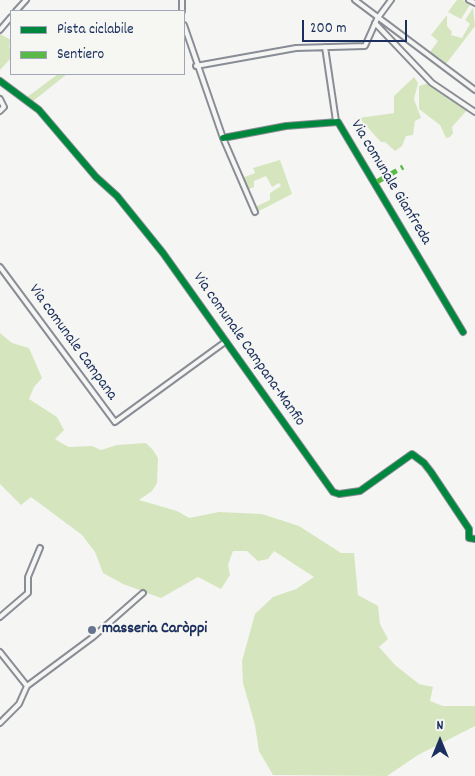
<!DOCTYPE html>
<html>
<head>
<meta charset="utf-8">
<style>
	body { margin:0 }
	#map { position:relative; width:475px; height:776px; overflow:hidden; background:#f5f5f3; font-family:Dekko,sans-serif }
	canvas { display:block }
	.legend { position:absolute; left:10px; top:10px; width:175px; height:65px; box-sizing:border-box; background:#f6f6f2; border:1px solid #9ea6b7; margin:0; padding:6px 9px; list-style:none; font-size:15px; color:#1b2f5e }
	.legend li { display:flex; align-items:center; gap:10px; height:25px }
	.legend b { width:25px; border:1px solid #9ea6b7 }
	.north { position:absolute; left:415px; top:716px; width:50px; height:50px; -webkit-text-stroke:4px #f6f6f2; paint-order:stroke; rotate:0deg; font-size:14px; font-weight:700; line-height:20px; text-align:center; color:#1b2f5e }
	.north::after { content:''; display:block; margin:auto; width:18px; height:22px; background:#1b2f5e; clip-path:polygon(50% 0,100% 100%,50% 72%,0 100%) }
	.scale { position:absolute; left:302px; top:20px; width:105px; height:22px; box-sizing:border-box; border:2px solid #1b2f5e; border-top:0; padding-left:6px; font-size:15px; line-height:18px; white-space:nowrap; color:#1b2f5e; -webkit-text-stroke:4px #f6f6f2; paint-order:stroke }
</style>
</head>
<body>
<div id="map">
<canvas width="475" height="776"></canvas>
<ul class="legend">
<li><b style="height:6px;background:#00873e"></b>Pista ciclabile</li>
<li><b style="height:6px;background:#58b947"></b>Sentiero</li>
</ul>
<div class="north">N</div>
<div class="scale">200 m</div>
</div>
<script>
const context = document.querySelector('canvas').getContext('2d');
context.lineJoin = 'round';
function fill(path, color) { context.fillStyle = color; context.fill(path, 'evenodd'); }
const shape = rows => new Path2D(rows.map(r => 'M' + r).join(''));
function strokePath(path, color, width, dash) { context.strokeStyle = color; context.lineWidth = width; context.lineCap = dash ? 'butt' : 'round'; context.setLineDash(dash || []); context.stroke(path); }
function drawText(font, color, halo, rows, align = 'center') {
  context.font = font + ' Dekko,sans-serif'; context.lineWidth = 4; context.setLineDash([]); context.textBaseline = 'middle'; context.strokeStyle = halo; context.fillStyle = color; for (const [text, x, y, turn = 0] of rows) {
    context.save(); context.translate(x, y); context.rotate((+turn || 0) * Math.PI / 180); context.textAlign = isNaN(turn) ? turn : align; if (halo) context.strokeText(text, 0, 0); context.fillText(text, 0, 0); context.restore();
  }
}
fill(shape([
	[457,0,463,0,470,5,461,19,448,12],
	[473,8,475,26,446,64,430,52,438,41,431,35,447,15,447,26,452,32,451,35,462,38,470,24,465,20],
	[0,34,11,40,9,47,11,48,11,58,0,70],
	[58,74,67,74,32,102,26,98],
	[414,77,418,83,414,99,421,118,415,121,413,135,406,136,402,146,395,151,385,142,381,142,359,118,394,113,394,96],
	[428,83,468,109,452,127,453,133,450,137,446,138,440,125,419,109,419,86],
	[280,160,292,194,257,212,255,207,270,200,270,193,281,186,279,183,272,187,266,176,254,181,254,187,247,190,242,178,255,173,253,168],
	[0,333,12,343,29,348,42,378,34,387,29,399,57,417,64,430,55,439,63,444,69,447,92,446,101,450,117,445,146,443,153,450,158,458,157,483,152,491,139,500,177,511,189,518,219,512,262,514,299,526,341,553,354,553,358,595,378,606,380,624,388,639,379,647,395,665,419,684,433,687,430,701,443,706,475,706,475,726,418,755,387,776,273,775,259,751,255,725,243,683,242,661,255,614,273,597,296,589,314,577,274,551,268,559,258,561,247,551,233,551,228,565,230,575,221,589,198,577,161,598,123,584,103,573,95,552,82,535,31,497,21,505,0,484]
]), '#d5e6be');
const minor = shape([
	[182,0,182,11],
	[355,0,475,90],
	[469,0,475,3],
	[16,11,26,0],
	[375,23,432,83,475,112],
	[184,25,223,138,255,212],
	[0,30,11,17],
	[325,47,336,121],
	[196,66,296,48,365,46,377,19,391,0],
	[0,81,39,110,96,177,117,196,163,253,333,492,339,494,360,491,412,454,424,463,431,472,469,529,469,538,475,539],
	[0,99,4,107,0,111],
	[223,138,286,126,338,122,463,332],
	[0,267,115,422,225,342],
	[0,617,28,593,28,577,40,548],
	[0,652,27,686,19,704,0,723],
	[27,686,93,637,143,593]
]);
strokePath(minor, '#898d95', 8);
strokePath(minor, '#f5f5f3', 4);
strokePath(shape([
	[375,183,403,167]
]), '#58b947', 5, [10, 5]);
strokePath(shape([
	[0,81,39,110,96,177,117,196,163,253,333,492,339,494,360,491,412,454,424,463,431,472,469,529,469,538,475,539],
	[223,138,286,126,338,122,463,332]
]), '#00873e', 6);
for (const [x, y, r, color] of [
	[92,630,5,"#677492"]
]) { const dot = new Path2D(); dot.arc(x, y, r, 0, 2 * Math.PI); context.fillStyle = color; context.fill(dot); strokePath(dot, '#f6f6f2', 2); }
drawText('16px', '#1b2f5e', '#f6f6f2', [
	["Via comunale Gianfreda",390,183,59],
	["Via comunale Campana",72,343,54],
	["Via comunale Campana-Manfio",248,350,55]
]);
drawText('bold 16px', '#1b2f5e', '#f6f6f2', [
	["masseria Caròppi",102,630]
], 'left');
</script>
</body>
</html>
